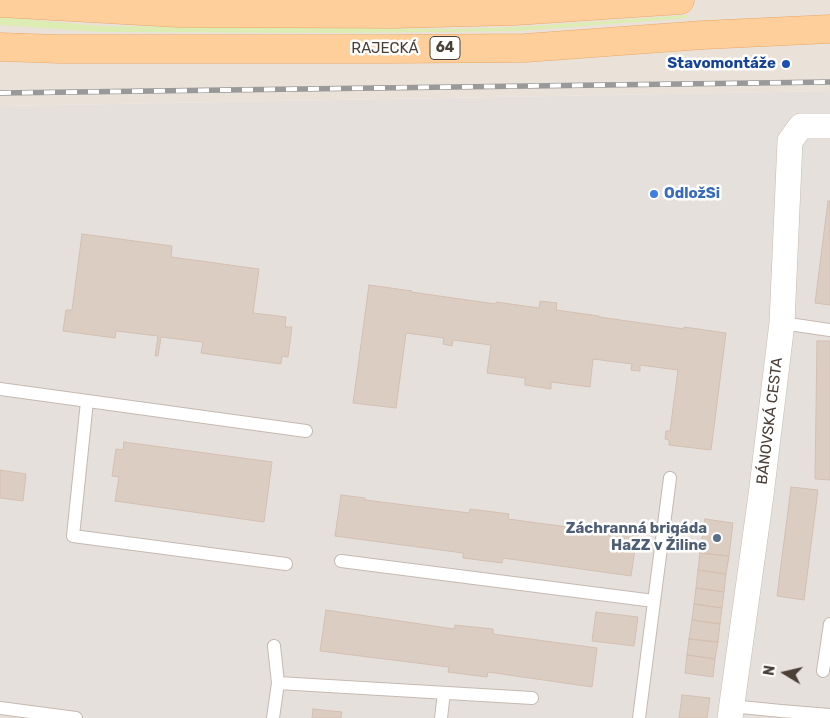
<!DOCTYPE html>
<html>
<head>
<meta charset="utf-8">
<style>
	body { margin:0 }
	#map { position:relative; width:830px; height:718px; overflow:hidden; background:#f6f0eb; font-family:Rubik,sans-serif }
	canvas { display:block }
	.north { position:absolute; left:760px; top:648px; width:50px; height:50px; -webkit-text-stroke:4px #fff; paint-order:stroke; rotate:279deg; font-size:14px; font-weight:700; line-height:20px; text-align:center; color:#4b4038 }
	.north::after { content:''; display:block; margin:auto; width:18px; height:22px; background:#4b4038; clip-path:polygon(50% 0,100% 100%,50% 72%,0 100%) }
</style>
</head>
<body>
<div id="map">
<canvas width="830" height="718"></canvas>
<div class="north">N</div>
</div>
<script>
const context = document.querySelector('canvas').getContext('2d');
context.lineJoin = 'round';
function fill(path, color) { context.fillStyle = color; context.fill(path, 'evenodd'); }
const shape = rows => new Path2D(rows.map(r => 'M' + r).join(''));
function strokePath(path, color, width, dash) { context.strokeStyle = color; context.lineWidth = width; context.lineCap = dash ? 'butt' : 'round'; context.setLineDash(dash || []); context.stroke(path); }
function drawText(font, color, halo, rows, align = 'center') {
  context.font = font + ' Rubik,sans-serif'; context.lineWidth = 5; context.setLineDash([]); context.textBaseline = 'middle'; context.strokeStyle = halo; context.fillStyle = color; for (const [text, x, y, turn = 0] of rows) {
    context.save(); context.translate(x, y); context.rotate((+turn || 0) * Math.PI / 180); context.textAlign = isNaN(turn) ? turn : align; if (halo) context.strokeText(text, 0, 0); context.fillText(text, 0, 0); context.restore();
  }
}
fill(shape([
	[0,0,830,0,830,91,0,106]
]), '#eae1d9');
fill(shape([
	[830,91,830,718,0,718,0,106]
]), '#e6e0dc');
fill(shape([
	[688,15,688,18,520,31,351,33,99,32,0,25,0,17,101,26,456,29,519,27]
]), '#ddecb2');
const building = shape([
	[828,201,830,201,830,305,815,303,828,201],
	[82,234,172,246,171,257,259,269,253,313,286,317,285,327,292,327,288,357,282,356,281,364,201,353,203,342,161,337,158,356,155,356,158,336,116,331,115,338,63,331,66,310,72,310,82,234],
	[369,285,412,291,411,292,496,304,496,302,539,308,540,301,557,303,556,310,599,316,599,317,684,329,684,327,726,333,711,450,669,445,669,440,665,439,666,431,670,431,678,370,640,365,640,371,631,370,632,364,593,359,590,387,551,382,551,389,525,385,525,378,487,373,491,345,453,340,452,346,443,344,444,338,406,333,396,408,353,403,369,285],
	[817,341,830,341,830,480,815,479,817,341],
	[124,442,272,462,264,522,115,501,119,477,112,476,116,449,123,450,124,442],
	[0,470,26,474,23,501,0,498,0,470],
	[791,487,818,490,804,600,777,596,791,487],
	[341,495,365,498,365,500,469,513,470,509,509,514,508,519,612,533,612,531,637,535,631,576,503,558,502,563,463,558,463,553,335,536,341,495],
	[705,519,733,523,729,556,700,553,705,519],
	[700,553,729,556,726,574,698,570,700,553],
	[698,570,726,574,724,592,696,588,698,570],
	[696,588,724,592,722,608,694,604,696,588],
	[694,604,722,608,720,624,692,620,694,604],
	[326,610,454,629,455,625,493,629,493,634,597,648,592,687,488,672,487,677,448,672,449,667,320,651,326,610],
	[596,612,638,617,634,646,592,641,596,612],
	[692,620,720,624,718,642,689,639,692,620],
	[689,639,718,642,715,659,687,655,689,639],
	[687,655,715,659,713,677,685,673,687,655],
	[682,695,710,698,707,718,679,718,682,695],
	[313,709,342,712,341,718,312,718,313,709]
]);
fill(building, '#dccdc2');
strokePath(building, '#d4c0b2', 1);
const lane = shape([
	[782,323,830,330],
	[0,389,306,431],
	[87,401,73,536,286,564],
	[341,561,654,601],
	[823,671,830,624],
	[278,683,532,698],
	[731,706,781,711,830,715],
	[0,708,76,718],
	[273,718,278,683,274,646],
	[441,718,444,693],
	[639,718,670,478]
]);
const street = shape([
	[730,718,761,495,782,323,790,141,801,126,830,126]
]);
const primary = shape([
	[0,3,177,13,393,14,515,11,680,0],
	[0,47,59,49,391,49,525,48,703,35,830,29]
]);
strokePath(lane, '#c5b9af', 14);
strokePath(street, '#c5b9af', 26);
strokePath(primary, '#eba764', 29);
strokePath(lane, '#fff', 12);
strokePath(street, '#fff', 25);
strokePath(primary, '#ffcf9b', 28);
const rail = shape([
	[0,93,830,82]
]);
strokePath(rail, '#999', 5.5);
strokePath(rail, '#fff', 4, [11]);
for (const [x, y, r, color] of [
	[786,64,5,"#1a4fb4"],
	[654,194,5,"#3f7fe0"],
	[717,538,5,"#5c6f8a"]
]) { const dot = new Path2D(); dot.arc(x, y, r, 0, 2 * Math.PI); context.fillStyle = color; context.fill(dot); strokePath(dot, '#fff', 2); }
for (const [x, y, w] of [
	[445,48,30]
]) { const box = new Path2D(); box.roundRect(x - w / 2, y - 11.5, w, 23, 4); context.fillStyle = '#fff'; context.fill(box); strokePath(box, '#4b4038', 1); }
drawText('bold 14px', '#4b4038', null, [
	["64",445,48]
]);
drawText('15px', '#4b4038', '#fff', [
	["RAJECKÁ",385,49],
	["BÁNOVSKÁ CESTA",770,421,-83]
]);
drawText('bold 15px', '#164399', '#fff', [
	["Stavomontáže",776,64]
], 'right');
drawText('bold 15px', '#366cbe', '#fff', [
	["OdložSi",664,194]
], 'left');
drawText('bold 15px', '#4e5e75', '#fff', [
	["Záchranná brigáda",707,529],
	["HaZZ v Žiline",707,546]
], 'right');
</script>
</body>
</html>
